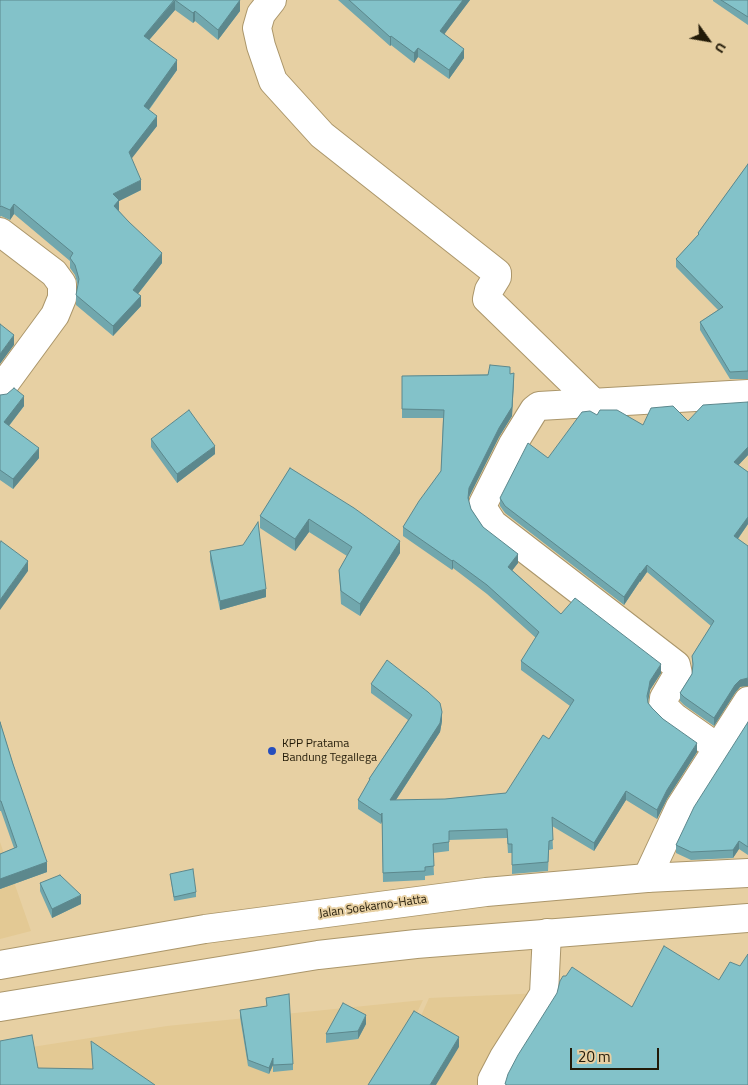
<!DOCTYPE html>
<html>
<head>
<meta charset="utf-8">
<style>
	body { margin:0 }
	#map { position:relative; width:748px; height:1085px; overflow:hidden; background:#e7d0a3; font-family:"Titillium Web",sans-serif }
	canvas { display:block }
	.north { position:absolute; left:683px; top:15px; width:50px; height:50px; -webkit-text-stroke:4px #e7d0a3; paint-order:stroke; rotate:122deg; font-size:14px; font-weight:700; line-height:20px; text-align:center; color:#221a08 }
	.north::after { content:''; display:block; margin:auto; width:18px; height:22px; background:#221a08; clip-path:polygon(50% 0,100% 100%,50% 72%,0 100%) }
	.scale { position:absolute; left:570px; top:1048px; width:89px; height:22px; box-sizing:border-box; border:2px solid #221a08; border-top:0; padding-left:6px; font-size:15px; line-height:18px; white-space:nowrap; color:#221a08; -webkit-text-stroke:4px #e7d0a3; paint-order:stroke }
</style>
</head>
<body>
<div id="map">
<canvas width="748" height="1085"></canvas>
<div class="north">U</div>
<div class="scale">20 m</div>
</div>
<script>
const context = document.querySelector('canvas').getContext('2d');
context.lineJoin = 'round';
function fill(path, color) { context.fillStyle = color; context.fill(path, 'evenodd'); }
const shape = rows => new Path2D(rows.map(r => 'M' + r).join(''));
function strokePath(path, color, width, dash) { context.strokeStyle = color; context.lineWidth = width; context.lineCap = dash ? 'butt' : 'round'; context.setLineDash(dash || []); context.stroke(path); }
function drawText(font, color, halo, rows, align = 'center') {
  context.font = font + ' "Titillium Web",sans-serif'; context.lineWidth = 4; context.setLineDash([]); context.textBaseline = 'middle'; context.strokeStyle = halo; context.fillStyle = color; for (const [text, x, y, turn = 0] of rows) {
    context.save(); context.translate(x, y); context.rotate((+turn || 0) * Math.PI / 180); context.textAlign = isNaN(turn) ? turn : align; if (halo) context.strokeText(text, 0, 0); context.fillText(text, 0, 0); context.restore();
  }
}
fill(shape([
	[0,842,31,931,0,939],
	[566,992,510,1085,390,1085,429,998],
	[423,1000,383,1085,0,1085,0,1052,167,1026]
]), '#e3c994');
const minor = shape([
	[272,0,261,14,257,28,261,46,273,81,322,135,497,273,497,277,489,290,487,299,594,403],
	[0,232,54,273,62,284,62,298,55,315,0,390],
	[718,748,674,717,663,706,664,698,678,674,676,665,493,524,484,510,483,504,513,444,534,410,539,406,748,394],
	[647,878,680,807,748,701],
	[492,1085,492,1080,504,1057,539,1002,544,994,547,933]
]);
const highway = shape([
	[0,965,205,929,486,892,647,878,748,873],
	[0,1007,318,955,416,944,748,918]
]);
strokePath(minor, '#ab966a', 30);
strokePath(highway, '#ab966a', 30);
strokePath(minor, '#fff', 28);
strokePath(highway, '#fff', 28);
fill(shape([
	[0,0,239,0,240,11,218,40,195,21,193,23,175,10,149,40,177,70,149,110,157,126,131,158,141,190,119,201,119,211,162,263,138,294,141,306,113,336,76,305,76,295,78,286,75,275,70,268,70,261,14,214,10,220,1,216,0,217],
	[338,0,470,0,444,34,464,58,449,79,418,57,414,63,391,45,390,46],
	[713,0,748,0,748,25,713,1],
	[748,164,748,379,730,379,700,330,700,322,718,310,676,267,676,259,698,235,698,233],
	[510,374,514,382,512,416,499,437,469,497,468,501,471,509,483,527,518,563,512,570,561,614,661,673,650,690,649,696,648,703,652,708,697,752,667,799,657,819,626,800,594,851,552,826,553,849,549,850,548,871,512,874,512,853,508,853,507,838,449,840,449,851,433,853,434,875,425,876,425,880,383,882,382,821,381,824,358,809,358,800,369,781,369,779,408,720,371,693,371,684,442,721,440,732,396,800,445,799,506,793,549,739,570,706,521,670,521,661,536,638,487,594,453,568,452,570,403,536,403,527,441,471,443,418,402,418,402,376],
	[0,395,24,406,9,426,39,458,13,489,0,480],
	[748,402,748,455,738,465,748,472,748,524,738,539,740,687,735,693,714,726,684,705,680,701,680,693,692,674,693,668,692,656,711,626,647,572,640,582,640,581,624,605,505,513,500,506,500,498,548,458,597,415,643,425,688,421],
	[151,439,215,454,177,483,151,447],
	[290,468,400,553,360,616,341,604,339,570,347,556,309,532,295,551,260,528,260,516],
	[210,551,266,597,220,610,210,560],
	[0,722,47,872,0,889,0,854,14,848,1,811,0,811],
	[748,722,748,855,739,849,733,858,691,860,676,853,676,845],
	[170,874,196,892,196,897,174,901],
	[40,883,81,904,52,918,40,891],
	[266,998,293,1064,293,1070,273,1072,273,1065,269,1074,248,1066,240,1017,240,1010,267,1007],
	[366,1024,358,1039,326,1043,326,1034]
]), '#71a7ad');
fill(shape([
	[175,0,175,10,144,46,144,36],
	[240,0,240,11,218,40,218,30],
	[463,0,470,0,440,40,440,31],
	[195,11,195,21,193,23,193,13],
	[391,36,391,45,390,46,390,37],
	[418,48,418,57,414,63,414,53],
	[464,49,464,58,449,79,449,70],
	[177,60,177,70,144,116,144,106],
	[157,116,157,126,129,162,129,152],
	[141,180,141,190,119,201,119,211,114,216,113,194],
	[14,204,14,214,10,220,10,210],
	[162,253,162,263,133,300,133,290],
	[141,296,141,306,113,336,113,326],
	[14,335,14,345,0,364,0,354],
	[514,373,512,416,499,437,469,497,468,507,468,498,469,488,499,428],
	[24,396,24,406,4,432,4,422],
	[215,446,215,454,177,483,177,474],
	[748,447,748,455,734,470,734,462],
	[39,448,39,458,13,489,13,479],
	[748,517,748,524,734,544,734,536],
	[309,519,309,532,295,551,295,539],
	[400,541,400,553,360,616,360,604],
	[518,554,518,563,508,576,508,567],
	[453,560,453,568,452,570,452,561],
	[28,561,28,571,0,610,0,600],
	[647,565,647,572,640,582,640,574],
	[640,573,640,581,624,605,624,597],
	[266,589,266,597,220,610,220,601],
	[661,664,661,673,650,690,649,696,647,704,649,687,650,681],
	[748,678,748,686,740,687,735,693,714,726,714,718,735,685,740,680],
	[442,712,442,721,440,732,390,809,390,800],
	[697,743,697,752,667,799,657,819,657,810,667,790],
	[626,791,626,800,594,851,594,843],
	[382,813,382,821,381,824,381,815],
	[739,841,739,849,733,858,733,850],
	[47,862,47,872,0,889,0,879],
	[81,895,81,904,52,918,52,909],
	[366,1015,366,1024,358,1039,358,1031],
	[459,1037,459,1047,436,1085,430,1085],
	[273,1058,273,1065,269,1074,269,1068]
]), '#5c888d');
const building = shape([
	[0,0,174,0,144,36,177,60,144,106,157,116,129,152,141,180,113,194,119,200,114,206,129,222,162,253,133,290,141,296,113,326,76,295,79,279,75,265,70,258,73,253,14,204,10,210,1,206,0,207,0,0],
	[175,0,240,0,218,30,195,11,193,13,175,0],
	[349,0,463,0,440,31,464,49,449,70,418,48,414,53,391,36,390,37,349,0],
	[721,0,748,0,748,17,721,0],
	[748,164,748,371,730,372,700,322,723,307,676,259,699,234,698,233,748,164],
	[0,324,14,335,0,354,0,324],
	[490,365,510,367,510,374,514,373,512,407,499,428,469,488,468,498,471,509,483,527,518,554,508,567,561,614,575,598,661,664,650,681,649,687,647,696,648,703,652,708,663,719,697,743,667,790,657,810,626,791,594,843,552,817,553,840,549,841,548,862,512,865,512,844,508,844,507,829,449,831,449,842,433,844,434,866,425,867,425,871,383,873,382,813,381,815,358,800,370,779,369,779,412,715,371,684,387,660,428,692,440,703,442,712,440,723,390,800,445,799,506,793,543,735,549,739,574,700,521,661,539,632,487,585,453,560,452,561,403,527,419,501,441,471,444,410,402,409,402,376,488,375,490,365],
	[14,388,24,396,4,422,39,448,13,479,0,470,0,395,7,394,14,388],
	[748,402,748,447,734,462,748,472,748,517,734,536,748,546,748,678,740,680,735,685,714,718,684,697,680,693,692,674,693,664,692,656,714,621,647,565,640,574,640,573,624,597,505,506,500,498,528,443,548,458,582,412,590,411,597,415,600,410,617,410,643,425,651,408,673,406,688,421,703,405,748,402],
	[189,410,215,446,177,474,151,439,189,410],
	[290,468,354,508,400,541,360,604,341,591,339,570,352,547,309,519,295,539,260,516,290,468],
	[258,522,266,589,220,601,210,551,243,545,258,522],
	[1,541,28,561,0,600,0,543,1,541],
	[0,722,13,764,47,862,0,879,0,854,17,847,1,801,0,801,0,722],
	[748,722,748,847,739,841,733,850,691,852,676,845,694,807,748,722],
	[193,869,196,892,174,897,170,874,193,869],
	[60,875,81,895,52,909,40,883,60,875],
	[664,946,719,980,730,962,740,966,748,954,748,1085,507,1085,505,1084,508,1074,518,1055,557,993,560,981,563,976,566,976,572,967,632,1007,664,946],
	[289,994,293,1064,273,1065,273,1058,269,1068,248,1060,240,1010,267,1006,266,998,289,994],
	[343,1003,366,1015,358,1031,326,1034,343,1003],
	[414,1011,459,1037,430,1085,368,1085,414,1011],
	[32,1035,38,1068,93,1069,91,1041,155,1085,0,1085,0,1041,32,1035]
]);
fill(building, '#83c2c9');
strokePath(building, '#5c888d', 1);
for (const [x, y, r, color] of [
	[272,751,5,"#264ebd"]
]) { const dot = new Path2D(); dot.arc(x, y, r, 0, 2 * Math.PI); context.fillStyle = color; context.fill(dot); strokePath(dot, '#e7d0a3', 2); }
drawText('12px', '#221a08', '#e7d0a3', [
	["KPP Pratama",282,744],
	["Bandung Tegallega",282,758]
], 'left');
drawText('12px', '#221a08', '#e7d0a3', [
	["Jalan Soekarno-Hatta",373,907,-8]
]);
</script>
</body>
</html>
